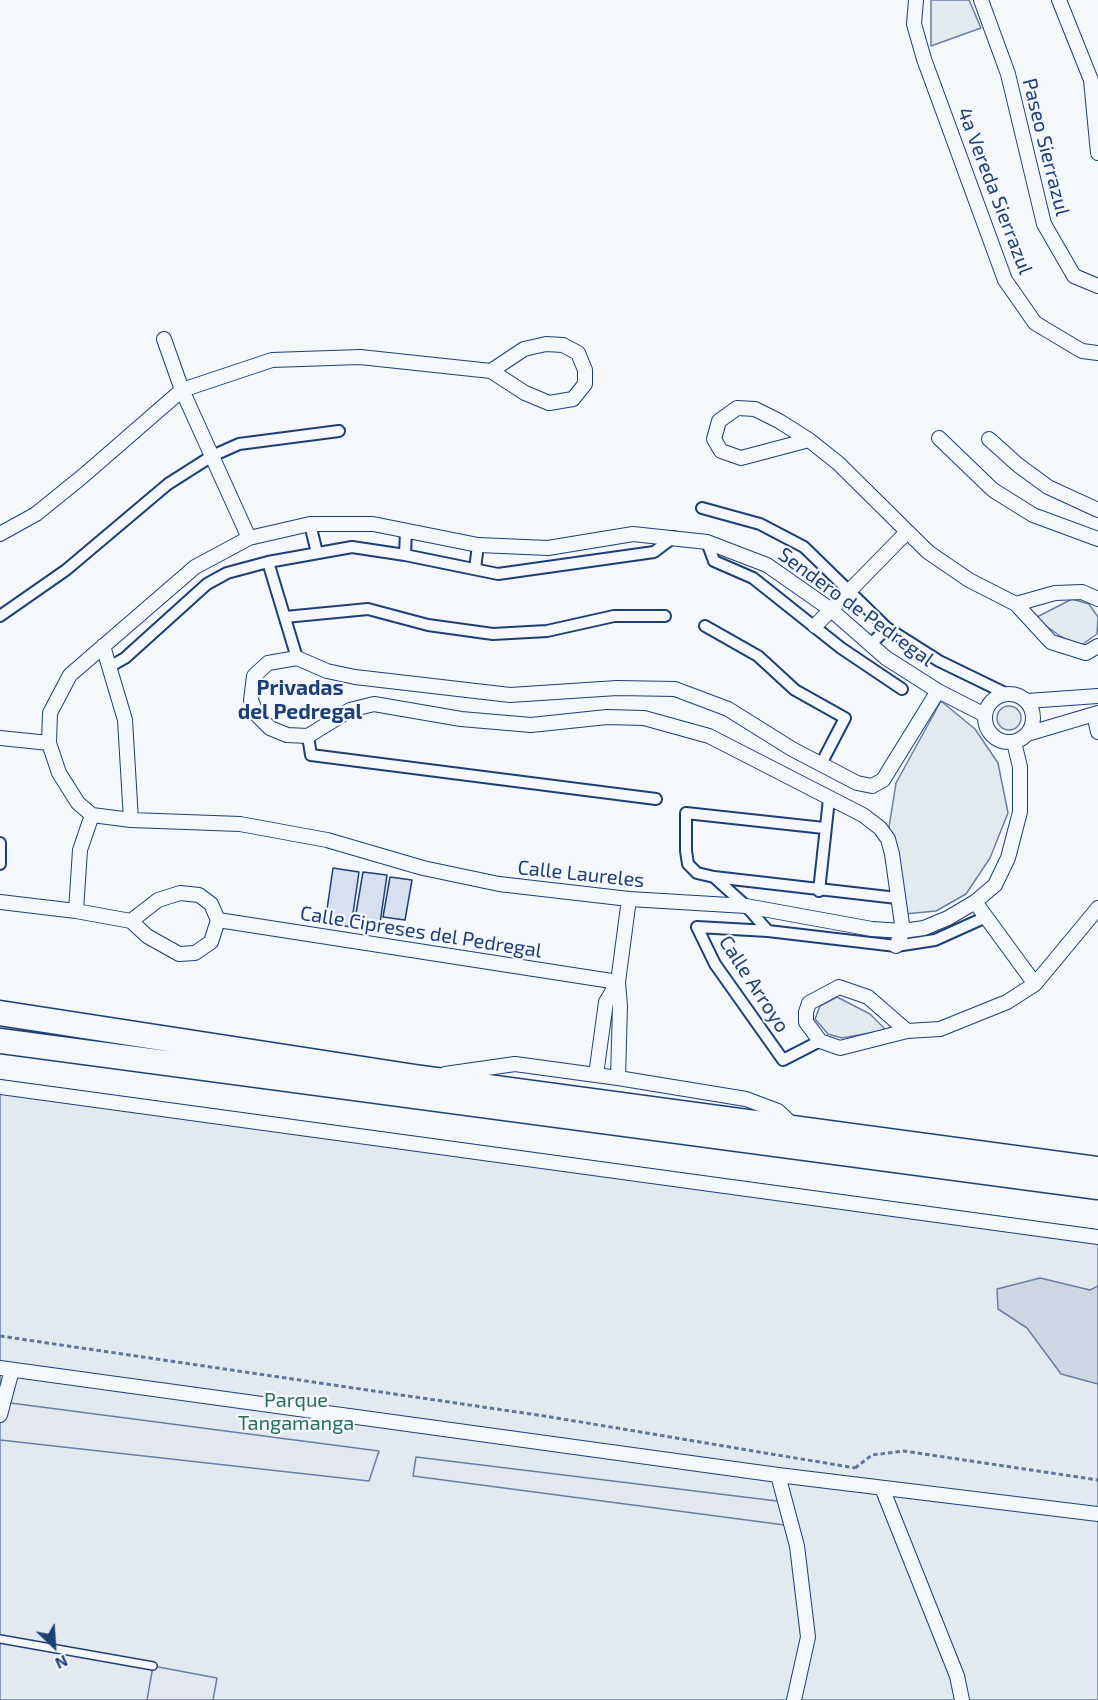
<!DOCTYPE html>
<html>
<head>
<meta charset="utf-8">
<style>
	body { margin:0 }
	#map { position:relative; width:1098px; height:1700px; overflow:hidden; background:#f4f7fb; font-family:"Exo 2",sans-serif }
	canvas { display:block }
	.north { position:absolute; left:24px; top:1616px; width:60px; height:60px; -webkit-text-stroke:4px #f4f7fb; paint-order:stroke; rotate:155deg; font-size:16px; font-weight:700; line-height:24px; text-align:center; color:#1d3f73 }
	.north::after { content:''; display:block; margin:auto; width:21px; height:27px; background:#1d3f73; clip-path:polygon(50% 0,100% 100%,50% 72%,0 100%) }
</style>
</head>
<body>
<div id="map">
<canvas width="1098" height="1700"></canvas>
<div class="north">N</div>
</div>
<script>
const context = document.querySelector('canvas').getContext('2d');
context.lineJoin = 'round';
function fill(path, color) { context.fillStyle = color; context.fill(path, 'evenodd'); }
const shape = rows => new Path2D(rows.map(r => 'M' + r).join(''));
function strokePath(path, color, width, dash) { context.strokeStyle = color; context.lineWidth = width; context.lineCap = dash ? 'butt' : 'round'; context.setLineDash(dash || []); context.stroke(path); }
function drawText(font, color, halo, rows, align = 'center') {
  context.font = font + ' "Exo 2",sans-serif'; context.lineWidth = 4.5; context.setLineDash([]); context.textBaseline = 'middle'; context.strokeStyle = halo; context.fillStyle = color; for (const [text, x, y, turn = 0] of rows) {
    context.save(); context.translate(x, y); context.rotate((+turn || 0) * Math.PI / 180); context.textAlign = isNaN(turn) ? turn : align; if (halo) context.strokeText(text, 0, 0); context.fillText(text, 0, 0); context.restore();
  }
}
const green = shape([
	[931,0,969,0,981,28,931,46,931,0],
	[1072,599,1089,604,1098,617,1097,634,1080,646,1060,636,1035,618,1072,599],
	[941,701,975,729,998,763,1008,813,990,858,966,894,936,911,904,914,889,827,896,783,941,701],
	'997 718a12 12 0 1 1 24 0a12 12 0 1 1-24 0Z',
	[837,997,870,1014,886,1030,842,1038,828,1034,815,1019,820,1006,837,997],
	[0,1080,1098,1230,1098,1700,0,1700,0,1080]
]);
fill(green, '#e3e9f0');
strokePath(green, '#687fa3', 1.5);
const parking = shape([
	[3,1402,379,1451,369,1481,0,1440,0,1415,3,1402],
	[416,1457,785,1502,792,1526,413,1476,416,1457],
	[153,1666,217,1678,213,1700,147,1700,153,1666]
]);
fill(parking, '#e3e8f0');
strokePath(parking, '#687fa3', 1.5);
const water = shape([
	[1040,1278,1090,1290,1098,1286,1098,1384,1061,1374,1027,1328,998,1309,997,1289,1040,1278]
]);
fill(water, '#cfd7e4');
strokePath(water, '#687fa3', 1.5);
const building = shape([
	[333,868,359,872,351,927,325,923,333,868],
	[363,872,387,875,380,923,355,919,363,872],
	[390,877,412,880,405,920,383,917,390,877]
]);
fill(building, '#d5e0f0');
strokePath(building, '#1d3f73', 1.5);
const service = shape([
	[0,1639,153,1666]
]);
const pedestrian = shape([
	[702,508,760,524,804,547,887,628,939,661,1007,694],
	[310,524,317,553],
	[707,542,714,561,753,578,841,648,902,689],
	[405,555,406,531],
	[268,562,297,658],
	[475,569,478,545],
	[0,616,66,570,168,484,212,456,239,444,339,431],
	[285,617,368,609,428,625,493,634,547,631,614,616,665,616],
	[705,626,758,656,795,690,845,718,821,764],
	[871,644,887,628],
	[109,667,125,658,207,584,227,573,268,562,352,547,405,555,498,574,654,552,674,537],
	[308,736,311,755,656,799],
	[0,843,0,864],
	[714,877,897,898],
	[819,891,829,799],
	[697,927,768,931,896,946,935,940,986,917],
	[697,927,715,964,783,1060,820,1041],
	[768,931,746,906,714,877,697,873,688,864,686,851,686,813,824,828]
]);
const minor = shape([
	[916,0,914,24,924,59,1005,280,1035,323,1082,351,1098,353],
	[981,0,1008,74,1044,224,1074,276,1098,286],
	[1059,0,1091,80,1098,153],
	[164,339,182,390,249,538],
	[939,438,993,490,1033,515,1098,539],
	[989,439,1018,465,1048,487,1098,510],
	[809,440,741,458,721,451,714,439,719,421,737,408,755,409,779,421,809,440,838,463,928,552,969,580,1016,604,1051,642,1086,653,1098,646],
	[0,534,36,514,83,476,182,390,272,360,360,357,491,371,525,393,549,403,573,399,585,384,585,370,578,353,563,345,546,344,524,349,491,371],
	[1016,604,1055,593,1082,592,1098,599],
	[815,626,906,533],
	[103,646,125,720,131,820],
	'985 718a24 24 0 1 1 48 0a24 24 0 1 1-48 0Z',
	[1027,701,1098,696],
	[1094,714,1098,732],
	[985,715,938,691,886,658,830,609,767,565,707,542,633,534,548,548,478,545,373,524,310,524,249,538,195,567,70,675,50,713,49,743,59,773,78,803,92,815,131,820,240,824,327,840,423,868,499,884,629,899,746,906,872,929,903,931,924,928,948,918,975,902,995,885,1008,858,1020,812,1020,767,1014,742],
	[1027,734,1098,713],
	[0,738,49,743],
	[0,902,76,911,131,921,147,936,179,954,195,953,211,942,218,920,211,904,199,895,180,893,158,900,131,921],
	[975,902,1035,984],
	[76,911,80,850,92,815],
	[218,920,618,982],
	[896,946,903,931,892,854,888,839,880,828,863,815,709,736,644,718,607,717,531,725,461,719,374,704,350,710,308,736,287,735,270,728,257,715,251,700,254,676,268,663,297,658,327,671,355,677,510,695,617,688,675,689,728,709,792,749,857,783,872,786,883,780,938,691],
	[907,1031,868,997,839,987,809,1003,806,1012,806,1022,820,1041,840,1048,907,1031,940,1029,1007,1002,1035,984,1098,908],
	[445,1074,515,1064,618,1078,746,1099,778,1111,793,1125],
	[596,1075,606,1002,618,982],
	[618,1078,620,1006,618,982,629,899],
	[0,1087,1098,1237],
	[0,1368,778,1475,1098,1514],
	[0,1415,12,1370],
	[778,1475,797,1546,808,1637,794,1700],
	[882,1488,957,1676,962,1700]
]);
const trunk = shape([
	[0,1013,415,1077,1098,1169],
	[0,1041,1098,1187]
]);
strokePath(service, '#1d3f73', 10);
strokePath(pedestrian, '#1d3f73', 14);
strokePath(minor, '#1d3f73', 16);
strokePath(trunk, '#1d3f73', 27);
strokePath(shape([
	[0,1336,551,1417,855,1468],
	[855,1468,872,1455,904,1451,1098,1480]
]), '#5e769c', 3, [4.5, 3]);
strokePath(service, '#f4f7fb', 7);
strokePath(pedestrian, '#f4f7fb', 10);
strokePath(minor, '#f4f7fb', 14);
strokePath(trunk, '#f4f7fb', 24);
drawText('20px', '#1d3f73', '#f4f7fb', [
	["Paseo Sierrazul",1046,147,76],
	["4a Vereda Sierrazul",995,191,69],
	["Sendero de Pedregal",856,607,36],
	["Calle Laureles",581,874,6],
	["Calle Cipreses del Pedregal",421,932,9],
	["Calle Arroyo",754,984,57]
]);
drawText('20px', '#2c6c60', '#f4f7fb', [
	["Parque",296,1400],
	["Tangamanga",296,1423]
]);
drawText('bold 21px', '#1d3f73', '#f4f7fb', [
	["Privadas",300,688],
	["del Pedregal",300,712]
]);
</script>
</body>
</html>
